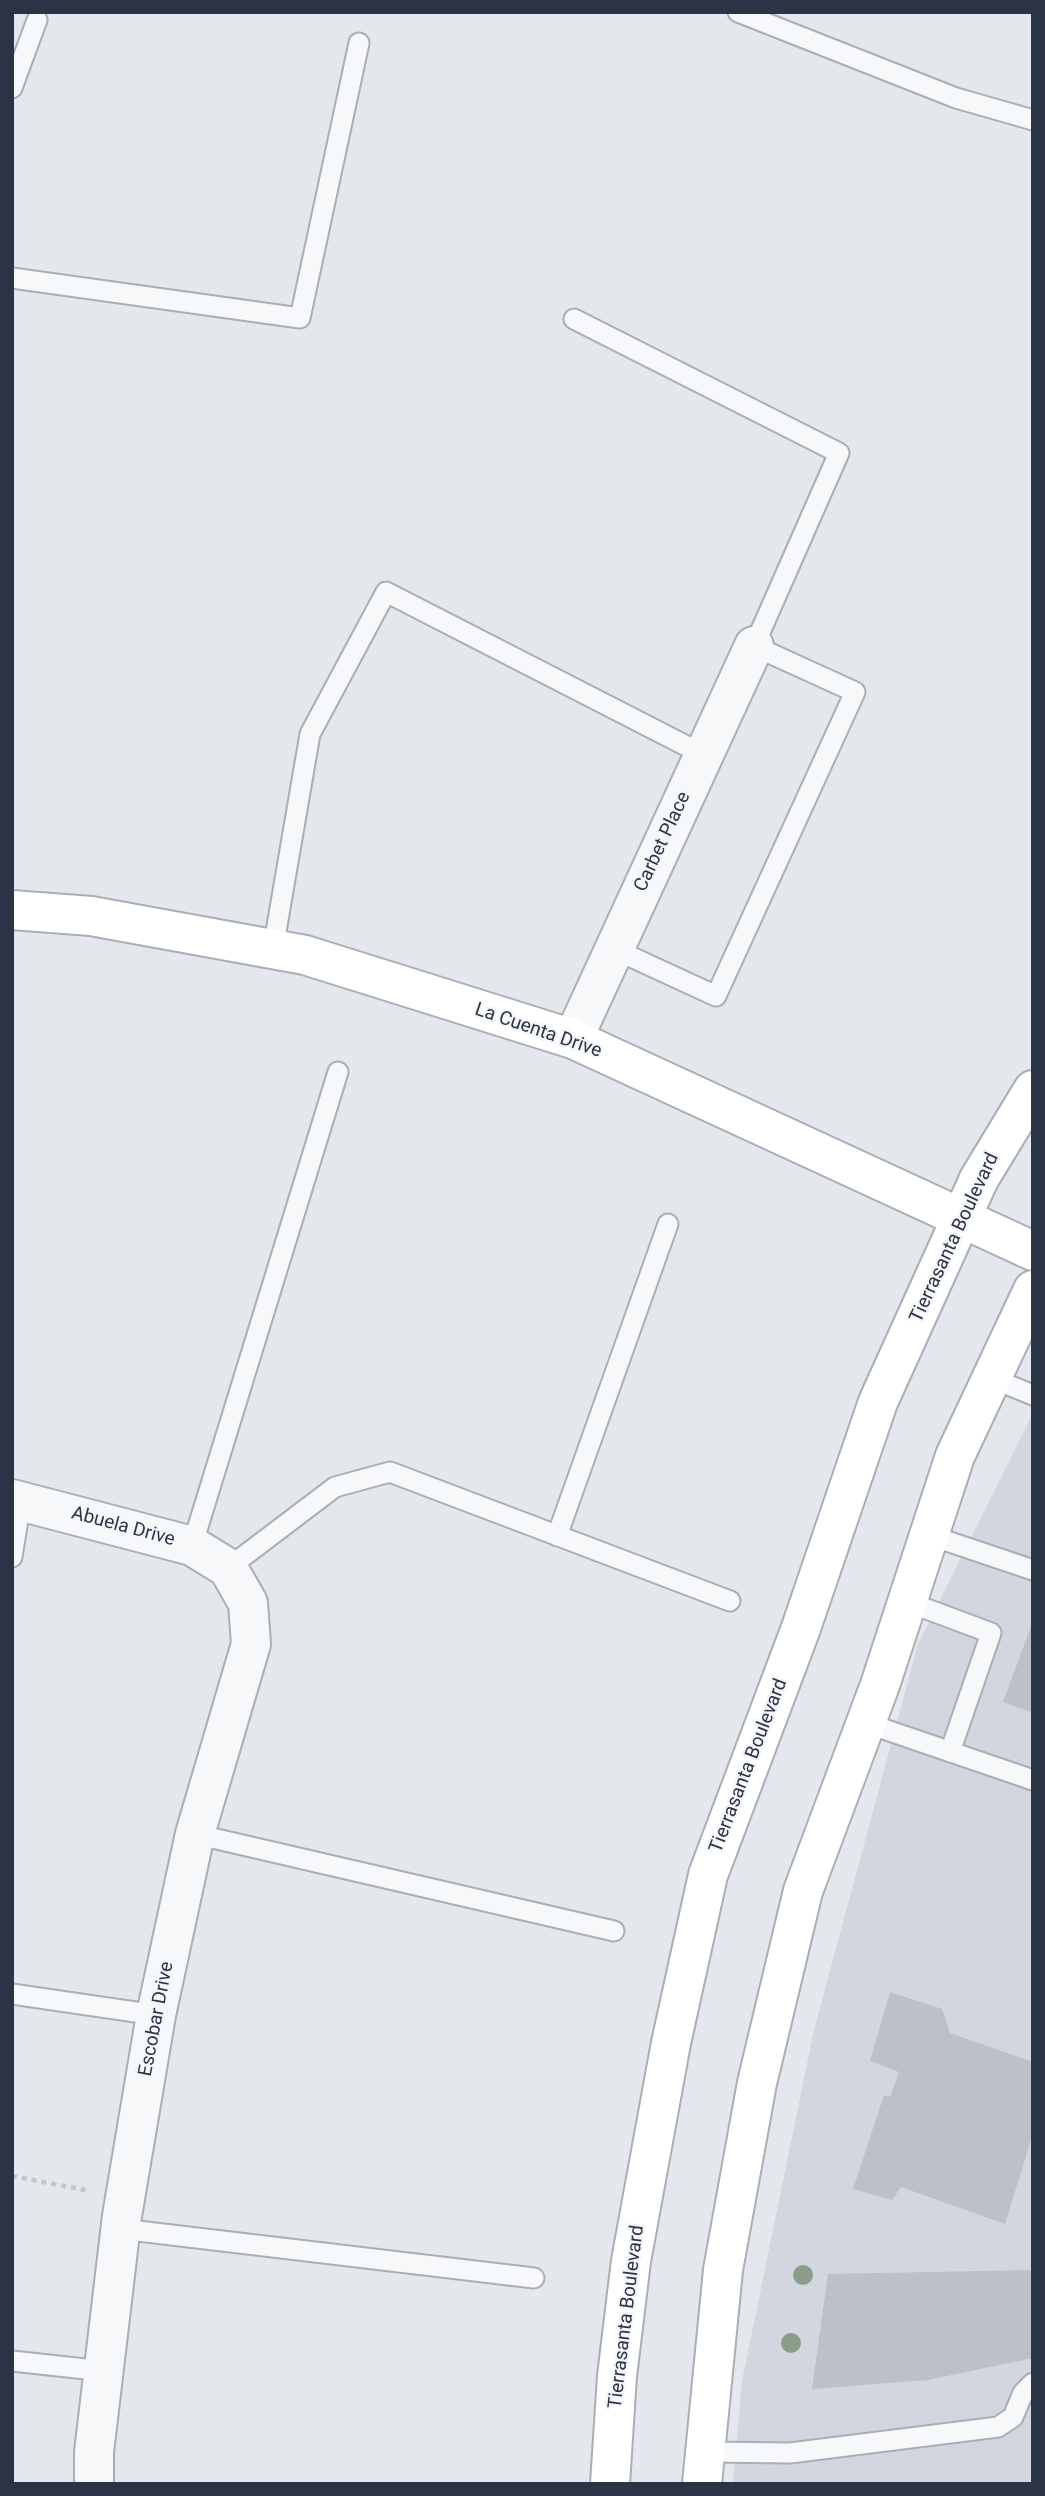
<!DOCTYPE html>
<html>
<head>
<meta charset="utf-8">
<style>
	body { margin:0 }
	#map { position:relative; width:1045px; height:2496px; overflow:hidden; background:#e4e7ec; font-family:Roboto,sans-serif }
	canvas { display:block }
	.frame { position:absolute; inset:0; border:14px solid #2b3445; pointer-events:none }
</style>
</head>
<body>
<div id="map">
<canvas width="1045" height="2496"></canvas>
<div class="frame"></div>
</div>
<script>
const context = document.querySelector('canvas').getContext('2d');
context.lineJoin = 'round';
function fill(path, color) { context.fillStyle = color; context.fill(path, 'evenodd'); }
const shape = rows => new Path2D(rows.map(r => 'M' + r).join(''));
function strokePath(path, color, width, dash) { context.strokeStyle = color; context.lineWidth = width; context.lineCap = dash ? 'butt' : 'round'; context.setLineDash(dash || []); context.stroke(path); }
function drawText(font, color, halo, rows, align = 'center') {
  context.font = font + ' Roboto,sans-serif'; context.lineWidth = 5; context.setLineDash([]); context.textBaseline = 'middle'; context.strokeStyle = halo; context.fillStyle = color; for (const [text, x, y, turn = 0] of rows) {
    context.save(); context.translate(x, y); context.rotate((+turn || 0) * Math.PI / 180); context.textAlign = isNaN(turn) ? turn : align; if (halo) context.strokeText(text, 0, 0); context.fillText(text, 0, 0); context.restore();
  }
}
fill(shape([
	[1033,1413,1033,2484,733,2484,742,2381,814,2030,918,1644]
]), '#d2d6de');
fill(shape([
	[1033,1621,1033,1713,1003,1702],
	[890,1992,942,2009,950,2033,1033,2062,1033,2133,1005,2224,901,2187,892,2200,853,2189,884,2095,890,2097,899,2072,870,2061],
	[1033,2270,1033,2358,928,2380,812,2389,828,2274]
]), '#bbc0ca');
const lane = shape([
	[738,12,956,98,1033,120],
	[12,88,37,20],
	[12,278,300,318,359,43],
	[574,319,839,453,754,646,855,692,716,996,614,949],
	[273,949,310,734,386,592,704,755],
	[991,1378,1033,1395],
	[929,1535,1033,1570],
	[557,1536,668,1224],
	[192,1546,338,1072],
	[12,1557,21,1501],
	[228,1568,335,1487,390,1472,730,1601],
	[908,1602,991,1633,950,1752],
	[866,1723,1033,1780],
	[195,1834,614,1931],
	[12,1994,156,2015],
	[121,2229,534,2278],
	[12,2361,104,2371],
	[705,2452,790,2453,998,2427,1013,2417,1023,2393,1033,2383]
]);
const street = shape([
	[573,1039,754,646],
	[12,1499,192,1546,228,1568,248,1603,251,1644,195,1834,156,2015,122,2216,94,2452,94,2484]
]);
const secondary = shape([
	[12,910,91,916,305,955,573,1039,1033,1251],
	[610,2484,617,2376,631,2261,671,2043,708,1875,801,1628,878,1402,979,1179,1033,1090],
	[702,2484,723,2270,757,2083,803,1891,880,1685,955,1456,1033,1290]
]);
strokePath(lane, '#a9aeb7', 23);
strokePath(street, '#a9aeb7', 42);
strokePath(secondary, '#a9aeb7', 42);
strokePath(shape([
	[12,2176,90,2191]
]), '#c2c5cb', 4.5, [5, 5]);
strokePath(lane, '#f7f8fa', 19);
strokePath(street, '#f7f8fa', 38);
strokePath(secondary, '#fff', 38);
context.fillStyle = '#899d89';
for (const [x, y] of [
	[803,2275],
	[791,2343]
]) { context.beginPath(); context.arc(x, y, 10, 0, 2 * Math.PI); context.fill(); }
drawText('19px', '#2b3445', '#f4f6f9', [
	["Carbet Place",663,842,-65],
	["La Cuenta Drive",538,1031,19],
	["Tierrasanta Boulevard",955,1238,-65],
	["Abuela Drive",123,1527,15],
	["Tierrasanta Boulevard",749,1766,-69],
	["Escobar Drive",157,2019,-79],
	["Tierrasanta Boulevard",627,2317,-83]
]);
</script>
</body>
</html>
